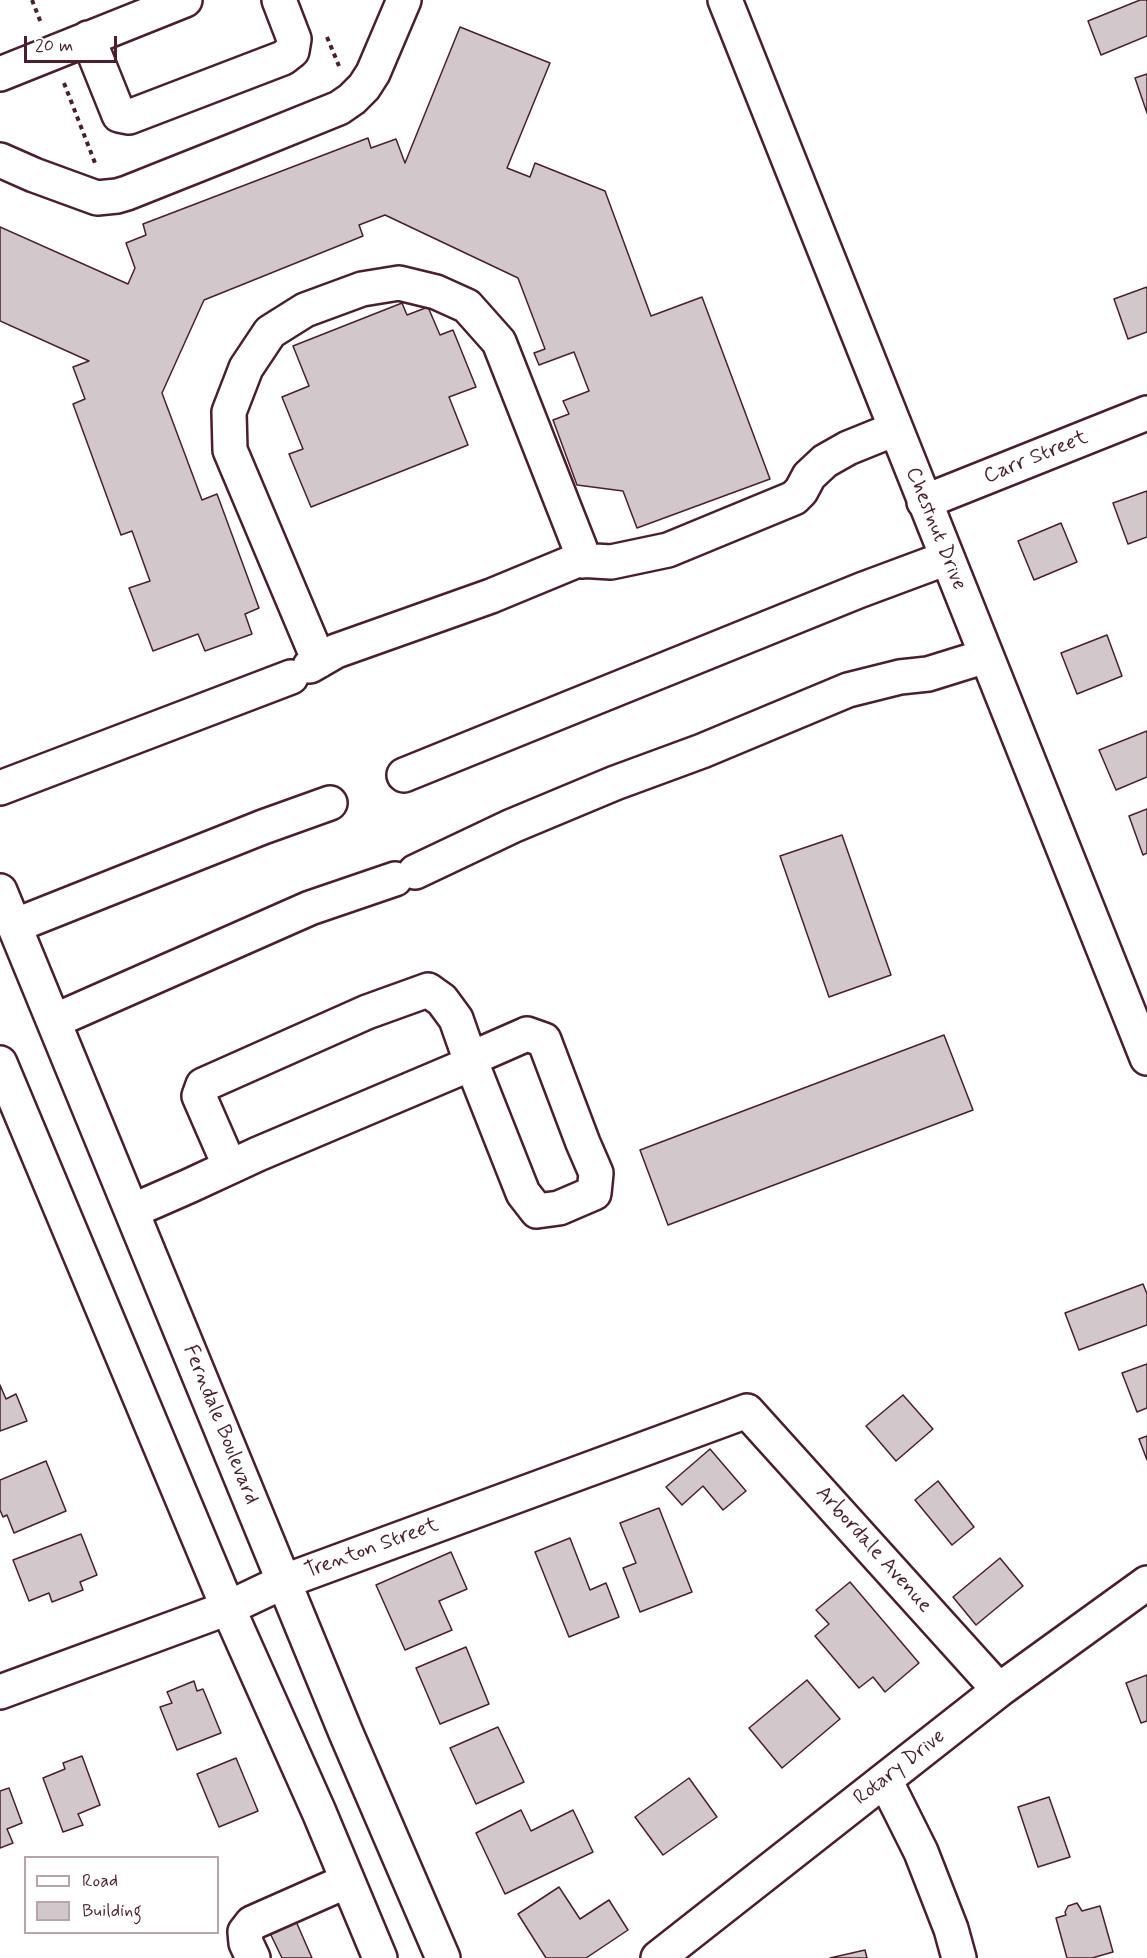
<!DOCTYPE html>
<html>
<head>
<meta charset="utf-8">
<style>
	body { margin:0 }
	#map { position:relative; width:1147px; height:1958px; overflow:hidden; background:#fff; font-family:Mynerve,sans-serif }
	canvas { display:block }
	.legend { position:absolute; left:24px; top:1856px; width:195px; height:78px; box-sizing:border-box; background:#fff; border:2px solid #b7a5aa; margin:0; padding:8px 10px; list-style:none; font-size:18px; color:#4a1f2b }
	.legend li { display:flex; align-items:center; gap:12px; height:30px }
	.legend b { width:30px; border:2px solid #b7a5aa }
	.scale { position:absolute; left:24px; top:36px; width:93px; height:27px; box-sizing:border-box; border:3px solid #4a1f2b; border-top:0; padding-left:8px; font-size:18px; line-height:21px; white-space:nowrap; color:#4a1f2b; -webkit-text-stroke:4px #fff; paint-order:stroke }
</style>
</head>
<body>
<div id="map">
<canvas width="1147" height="1958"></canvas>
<ul class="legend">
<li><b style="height:8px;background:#fff"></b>Road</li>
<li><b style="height:16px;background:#d2c7cb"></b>Building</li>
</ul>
<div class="scale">20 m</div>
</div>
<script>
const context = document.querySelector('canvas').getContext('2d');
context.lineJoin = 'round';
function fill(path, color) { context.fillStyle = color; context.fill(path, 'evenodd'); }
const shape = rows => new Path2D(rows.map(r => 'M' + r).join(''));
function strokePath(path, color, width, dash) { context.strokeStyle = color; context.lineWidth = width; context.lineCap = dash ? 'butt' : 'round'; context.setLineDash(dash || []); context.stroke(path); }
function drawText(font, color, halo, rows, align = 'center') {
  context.font = font + ' Mynerve,sans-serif'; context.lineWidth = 5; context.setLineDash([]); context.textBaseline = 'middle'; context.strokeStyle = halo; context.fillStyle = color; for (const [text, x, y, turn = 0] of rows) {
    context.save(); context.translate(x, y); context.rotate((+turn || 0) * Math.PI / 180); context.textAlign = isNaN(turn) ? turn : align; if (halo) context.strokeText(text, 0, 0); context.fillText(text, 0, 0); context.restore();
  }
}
const building = shape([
	[1140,0,1147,0,1147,36,1101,55,1088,21,1140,0],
	[460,27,550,63,507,168,530,177,535,163,605,191,651,316,702,297,770,479,637,528,623,491,577,485,553,420,569,414,563,401,589,391,574,352,539,365,534,353,545,349,518,278,385,215,359,225,363,236,204,300,162,393,202,500,217,494,259,608,245,614,252,634,205,651,198,634,153,651,129,588,150,581,132,531,121,535,73,404,85,399,73,367,89,361,0,321,0,227,128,284,135,268,126,243,146,235,143,224,368,138,371,148,396,139,405,163,460,27],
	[1147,74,1147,113,1135,78,1147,74],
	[1147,287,1147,332,1128,339,1114,299,1147,287],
	[402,303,407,315,428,307,440,335,453,330,476,387,449,397,468,445,311,507,289,454,303,449,282,397,309,386,293,346,402,303],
	[1147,491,1147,537,1128,544,1113,503,1147,491],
	[1061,523,1077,562,1034,580,1018,541,1061,523],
	[1107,635,1122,676,1077,694,1061,653,1107,635],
	[1147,731,1147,777,1116,790,1099,750,1147,731],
	[1147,809,1147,853,1143,855,1129,816,1147,809],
	[842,835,891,975,829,997,780,856,842,835],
	[944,1035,973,1110,668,1225,640,1150,944,1035],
	[1143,1284,1147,1294,1147,1325,1079,1350,1065,1313,1143,1284],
	[1147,1364,1147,1408,1137,1412,1122,1373,1147,1364],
	[0,1385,6,1399,16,1394,27,1421,0,1431,0,1385],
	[903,1395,933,1429,896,1461,866,1426,903,1395],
	[1147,1436,1147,1460,1139,1439,1147,1436],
	[710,1449,746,1491,723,1510,703,1486,682,1505,666,1487,710,1449],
	[46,1461,66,1511,14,1533,7,1515,3,1517,0,1510,0,1480,46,1461],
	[938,1481,974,1527,952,1545,915,1500,938,1481],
	[659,1508,692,1592,640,1612,623,1568,636,1563,620,1523,659,1508],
	[81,1534,97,1575,80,1582,83,1590,52,1602,49,1593,29,1601,13,1560,81,1534],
	[570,1538,590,1590,606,1583,619,1617,569,1637,535,1552,570,1538],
	[451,1552,467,1589,439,1601,452,1630,405,1650,376,1585,451,1552],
	[1000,1558,1023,1586,976,1625,953,1597,1000,1558],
	[850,1582,919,1663,885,1692,873,1677,859,1688,815,1636,829,1624,816,1610,850,1582],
	[466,1647,489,1704,440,1724,416,1668,466,1647],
	[1147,1675,1147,1721,1141,1723,1126,1683,1147,1675],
	[807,1680,840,1719,782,1768,749,1728,807,1680],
	[194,1681,197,1691,203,1689,221,1733,177,1750,160,1707,172,1703,167,1692,194,1681],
	[498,1727,524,1782,476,1804,450,1748,498,1727],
	[82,1756,100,1805,78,1814,83,1825,63,1832,43,1778,65,1769,63,1763,82,1756],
	[236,1758,258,1811,219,1827,197,1774,236,1758],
	[689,1778,717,1817,663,1855,635,1817,689,1778],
	[9,1788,22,1823,7,1829,13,1843,0,1848,0,1791,9,1788],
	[1049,1797,1070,1857,1038,1867,1018,1807,1049,1797],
	[521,1810,531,1831,573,1810,593,1852,505,1894,476,1833,521,1810],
	[559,1887,580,1919,609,1900,628,1930,586,1958,546,1958,518,1914,559,1887],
	[1077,1903,1082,1911,1100,1906,1113,1952,1092,1958,1067,1958,1056,1918,1066,1915,1065,1912,1068,1906,1077,1903],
	[295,1919,312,1958,282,1958,269,1931,295,1919],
	[865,1950,867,1958,830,1958,865,1950]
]);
fill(building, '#d2c7cb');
strokePath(building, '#4a1f2b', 1.5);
const minor = shape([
	[725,0,1147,1058],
	[88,38,119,115,129,117,283,58,292,51,294,39,279,0],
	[0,74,185,0],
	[0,160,34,175,97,198,117,196,127,193,235,150,339,108,352,99,364,87,373,73,404,0],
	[924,502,1147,413],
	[319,661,230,450,229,412,246,368,270,332,305,310,362,289,399,283,436,292,467,306,499,342,580,548,582,561],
	[310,666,336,651,491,596,578,560,611,562,668,550,794,498,801,491,809,476,825,461,848,448,895,429],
	[404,775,861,590,947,558],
	[0,788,291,677],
	[415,872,512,826,615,783,702,751,848,690,900,677,928,674,986,656],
	[0,891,346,1733,443,1958],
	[14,926,263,827,330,803],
	[54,1021,310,908,395,879],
	[527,1034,544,1040,583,1143,596,1173,594,1193,559,1208,537,1211,523,1193,470,1059,527,1034],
	[0,1063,228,1608,319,1812,380,1958],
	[132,1211,189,1186,230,1167,258,1154,461,1068,470,1059,456,1019,442,1000,428,990,367,1012,203,1085,199,1096,230,1167],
	[0,1692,228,1608,285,1581,747,1411,999,1690],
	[885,1780,921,1852,951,1929,959,1958],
	[253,1958,246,1943,245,1932,252,1923,347,1881],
	[658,1958,999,1690,1147,1583]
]);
strokePath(minor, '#4a1f2b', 38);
strokePath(shape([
	[32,0,41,23],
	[327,37,339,66],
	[64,83,95,163]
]), '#4a1f2b', 4, [4.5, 4.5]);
strokePath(minor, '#fff', 33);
drawText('21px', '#4a1f2b', '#fff', [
	["Carr Street",1036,458,-22],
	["Chestnut Drive",935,529,68],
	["Ferndale Boulevard",220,1425,68],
	["Trenton Street",372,1549,-20],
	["Arbordale Avenue",873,1550,48],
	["Rotary Drive",900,1768,-38]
]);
</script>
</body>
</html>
